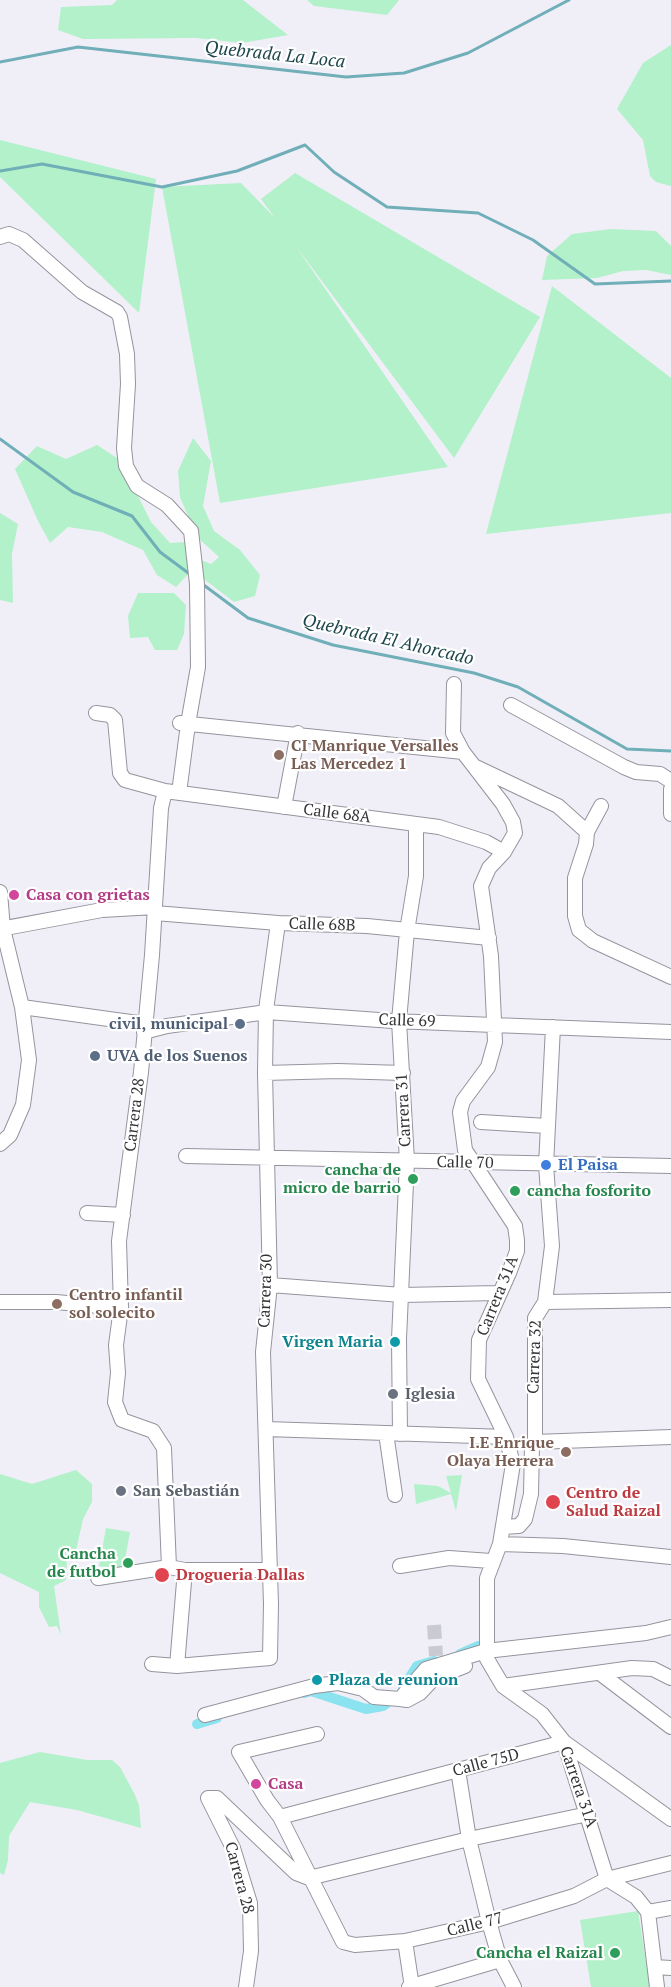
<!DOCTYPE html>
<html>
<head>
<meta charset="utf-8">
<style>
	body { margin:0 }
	canvas { display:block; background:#f0eff8 }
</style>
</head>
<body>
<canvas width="671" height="1987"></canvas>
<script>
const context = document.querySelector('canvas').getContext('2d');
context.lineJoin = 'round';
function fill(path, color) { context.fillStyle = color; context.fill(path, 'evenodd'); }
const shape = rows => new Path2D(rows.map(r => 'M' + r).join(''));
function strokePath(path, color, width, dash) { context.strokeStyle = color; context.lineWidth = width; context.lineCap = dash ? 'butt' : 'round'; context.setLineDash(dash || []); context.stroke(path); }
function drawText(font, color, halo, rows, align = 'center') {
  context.font = font + ' "PT Serif",serif'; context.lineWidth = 4.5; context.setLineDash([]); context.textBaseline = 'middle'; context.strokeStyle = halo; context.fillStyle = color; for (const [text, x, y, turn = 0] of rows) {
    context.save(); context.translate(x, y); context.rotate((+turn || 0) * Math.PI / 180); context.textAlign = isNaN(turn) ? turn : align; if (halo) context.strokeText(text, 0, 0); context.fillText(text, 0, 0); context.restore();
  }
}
fill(shape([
	[117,0,243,0,288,35,242,43,196,38,83,39,58,30,61,7,112,5],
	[307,0,399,0,387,15,314,6],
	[671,45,671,186,656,182,650,176,643,140,617,109,643,63],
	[0,140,156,179,139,313,0,177],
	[295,173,540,317,454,458,295,245,448,467,220,503,162,187,241,183,275,218,261,199],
	[611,229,656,231,671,246,671,275,646,270,623,271,597,278,542,280,547,256,572,234],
	[552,286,671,378,671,513,486,534],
	[193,438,211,461,203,506,214,531,240,550,260,575,255,596,234,602,192,570,176,587,157,575,143,550,102,532,68,527,50,543,38,521,15,469,37,446,66,459,97,445,120,460,151,522,170,543,186,542,191,556,211,564,219,557,197,537,180,497,178,471],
	[0,513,18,524,12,554,13,603,0,600],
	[138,593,174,593,186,605,184,634,177,650,155,650,148,637,130,638,128,616],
	[76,1470,92,1484,92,1502,83,1519,75,1555,67,1558,66,1580,54,1586,61,1635,57,1626,49,1627,39,1607,39,1592,0,1573,0,1474,32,1484],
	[462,1475,456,1511,451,1494,416,1504,414,1484,438,1486,451,1493,446,1476],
	[106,1528,130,1532,123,1570,99,1566],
	[40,1752,87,1760,112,1760,120,1767,134,1793,139,1805,141,1828,77,1810,30,1802,9,1836,8,1860,4,1875,0,1873,0,1763],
	[638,1911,650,1987,591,1987,580,1920]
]), '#b2f1c9');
strokePath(shape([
	[0,62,78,47,346,77,404,73,468,53,569,0],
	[0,171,42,164,162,187,237,171,305,145,334,172,387,207,478,213,533,240,595,284,671,281],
	[0,439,73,492,132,516,160,552,191,575],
	[201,583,248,618,333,645,474,673,518,687,627,749,671,751]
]), '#70aeb8', 3);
strokePath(shape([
	[460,1654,478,1646],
	[403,1688,417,1666,434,1661],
	[304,1693,311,1691,366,1709,383,1706,391,1700],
	[197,1724,217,1718]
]), '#8ae3ef', 10);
strokePath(shape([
	[434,1625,436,1656]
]), '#cacad2', 14, [14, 7]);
const minor = shape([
	[0,237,9,234,23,240,82,292,117,312,120,317,127,354,128,384,124,448,126,466,137,486,167,505,191,531,197,584,198,667,188,724,179,793],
	[454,684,453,733,463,752,503,804,513,822,515,833,504,852,489,868,481,886,491,956,495,1042,488,1067,463,1101,460,1112,465,1150,515,1226,517,1240,517,1251,509,1273,479,1340,478,1379,506,1437,513,1464,500,1544,487,1578,487,1659,503,1686,542,1714,564,1742,607,1879],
	[511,705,624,767,636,772,660,774,671,781],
	[96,713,110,715,115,720,120,773,125,780,165,791],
	[180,723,463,752],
	[476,767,558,806,587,832],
	[671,789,671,814],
	[601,806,587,832,586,844,575,878,575,916,579,930,593,941,671,977],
	[284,807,298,733],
	[0,892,3,929,22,1007,29,1060,23,1105,10,1135,0,1144],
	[155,913,278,923,367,926,489,938],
	[0,929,102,910,155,907],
	[22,1007,145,1024],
	[144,1032,167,1026,267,1012,393,1021,671,1032],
	[265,1073,338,1071,403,1073],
	[481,1122,547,1126],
	[186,1156,671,1166],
	[87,1213,123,1215],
	[270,1285,402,1295,498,1293],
	[0,1302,56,1302,121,1308],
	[545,1302,671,1300],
	[266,1429,506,1437],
	[386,1433,395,1495],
	[400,1434,399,1339,407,1161,399,1021,407,931,416,876,416,824],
	[535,1442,671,1437],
	[503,1527,519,1526,525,1519,531,1494,532,1447,535,1442,535,1318,545,1302,552,1246,546,1165,553,1027],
	[500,1544,563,1546,671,1557],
	[400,1566,449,1558,491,1561],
	[169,1567,164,1448,153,1431,122,1420,115,1402,118,1373,116,1345,121,1308,119,1241,141,1072,152,955,161,808,165,791,439,827,486,842,504,852],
	[98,1578,169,1567,185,1570,268,1570],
	[152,1664,177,1666,270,1658,271,1604,263,1352,270,1285,265,1073,266,1010,278,923],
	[177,1666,185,1570],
	[601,1674,671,1727],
	[503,1686,632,1668,653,1669,671,1678],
	[400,1699,407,1700,420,1693,434,1678,465,1666],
	[205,1715,314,1686,338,1683,363,1689,374,1697,400,1699,426,1669,486,1651,646,1633,671,1627],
	[317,1734,239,1752,267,1800,280,1817,343,1942,355,1945,405,1941,489,1922,574,1896,607,1879,671,1863],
	[458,1770,469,1839,489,1922,500,1960,514,1987],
	[280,1817,564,1742,671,1819],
	[309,1878,469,1839,588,1814],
	[607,1879,636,1897,648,1912,657,1987],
	[648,1912,671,1908],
	[405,1941,412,1987],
	[655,1967,671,1968],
	[246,1987,251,1951,250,1903,233,1848,208,1798,217,1798,296,1873,309,1878],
	[409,1987,500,1960]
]);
strokePath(minor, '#95949d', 16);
strokePath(minor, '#fff', 14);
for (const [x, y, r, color] of [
	[279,755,6,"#8d6e63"],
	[14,895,6,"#d1479c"],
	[240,1024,6,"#5c6f8a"],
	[95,1056,6,"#5c6f8a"],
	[546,1165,6,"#3f7fe0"],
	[413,1179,6,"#2e9e5b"],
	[515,1191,6,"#2e9e5b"],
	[57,1304,6,"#8d6e63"],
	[395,1342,6,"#0f9aa8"],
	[393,1394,6,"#6b7280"],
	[566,1452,6,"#8d6e63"],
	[121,1491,6,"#6b7280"],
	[553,1502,8,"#e0444e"],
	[128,1563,6,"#2e9e5b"],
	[162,1575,8,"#e0444e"],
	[317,1680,6,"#0f9aa8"],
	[256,1784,6,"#d1479c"],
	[615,1953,6,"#2e9e5b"]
]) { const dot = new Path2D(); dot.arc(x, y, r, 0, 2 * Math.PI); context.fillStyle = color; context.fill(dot); strokePath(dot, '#fff', 2); }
drawText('bold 16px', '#785e54', '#fff', [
	["CI Manrique Versalles",291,746],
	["Las Mercedez 1",291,764],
	["Centro infantil",69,1295],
	["sol solecito",69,1313],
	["I.E Enrique",554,1443,"right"],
	["Olaya Herrera",554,1461,"right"]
], 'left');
drawText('16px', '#343438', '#fff', [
	["Calle 68A",337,814,7],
	["Calle 68B",322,925,2],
	["Calle 69",407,1021,2],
	["Carrera 31",404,1110,-93],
	["Carrera 28",135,1115,-83],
	["Calle 70",465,1163,1],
	["Carrera 30",266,1291,-88],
	["Carrera 31A",498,1296,-68],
	["Carrera 32",535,1357,-88],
	["Calle 75D",486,1763,-15],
	["Carrera 31A",578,1787,71],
	["Carrera 28",239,1878,75],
	["Calle 77",475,1925,-14]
]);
drawText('bold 16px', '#b23c85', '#fff', [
	["Casa con grietas",26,895],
	["Casa",268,1784]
], 'left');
drawText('bold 16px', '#4e5e75', '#fff', [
	["civil, municipal",228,1024],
	["UVA de los Suenos",107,1056,"left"]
], 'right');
drawText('bold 16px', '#366cbe', '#fff', [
	["El Paisa",558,1165]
], 'left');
drawText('bold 16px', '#27864d', '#fff', [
	["cancha de",401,1170],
	["micro de barrio",401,1188],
	["cancha fosforito",527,1191,"left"],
	["Cancha",116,1554],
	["de futbol",116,1572],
	["Cancha el Raizal",603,1953]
], 'right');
drawText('bold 16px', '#0d838f', '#fff', [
	["Virgen Maria",383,1342],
	["Plaza de reunion",329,1680,"left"]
], 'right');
drawText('bold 16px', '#5b616d', '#fff', [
	["Iglesia",405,1394],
	["San Sebastián",133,1491]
], 'left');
drawText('bold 16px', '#be3a42', '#fff', [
	["Centro de",566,1493],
	["Salud Raizal",566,1511],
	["Drogueria Dallas",176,1575]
], 'left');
drawText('italic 18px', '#1c464b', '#fff', [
	["Quebrada La Loca",275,55,6],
	["Quebrada El Ahorcado",388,640,13]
]);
</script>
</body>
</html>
